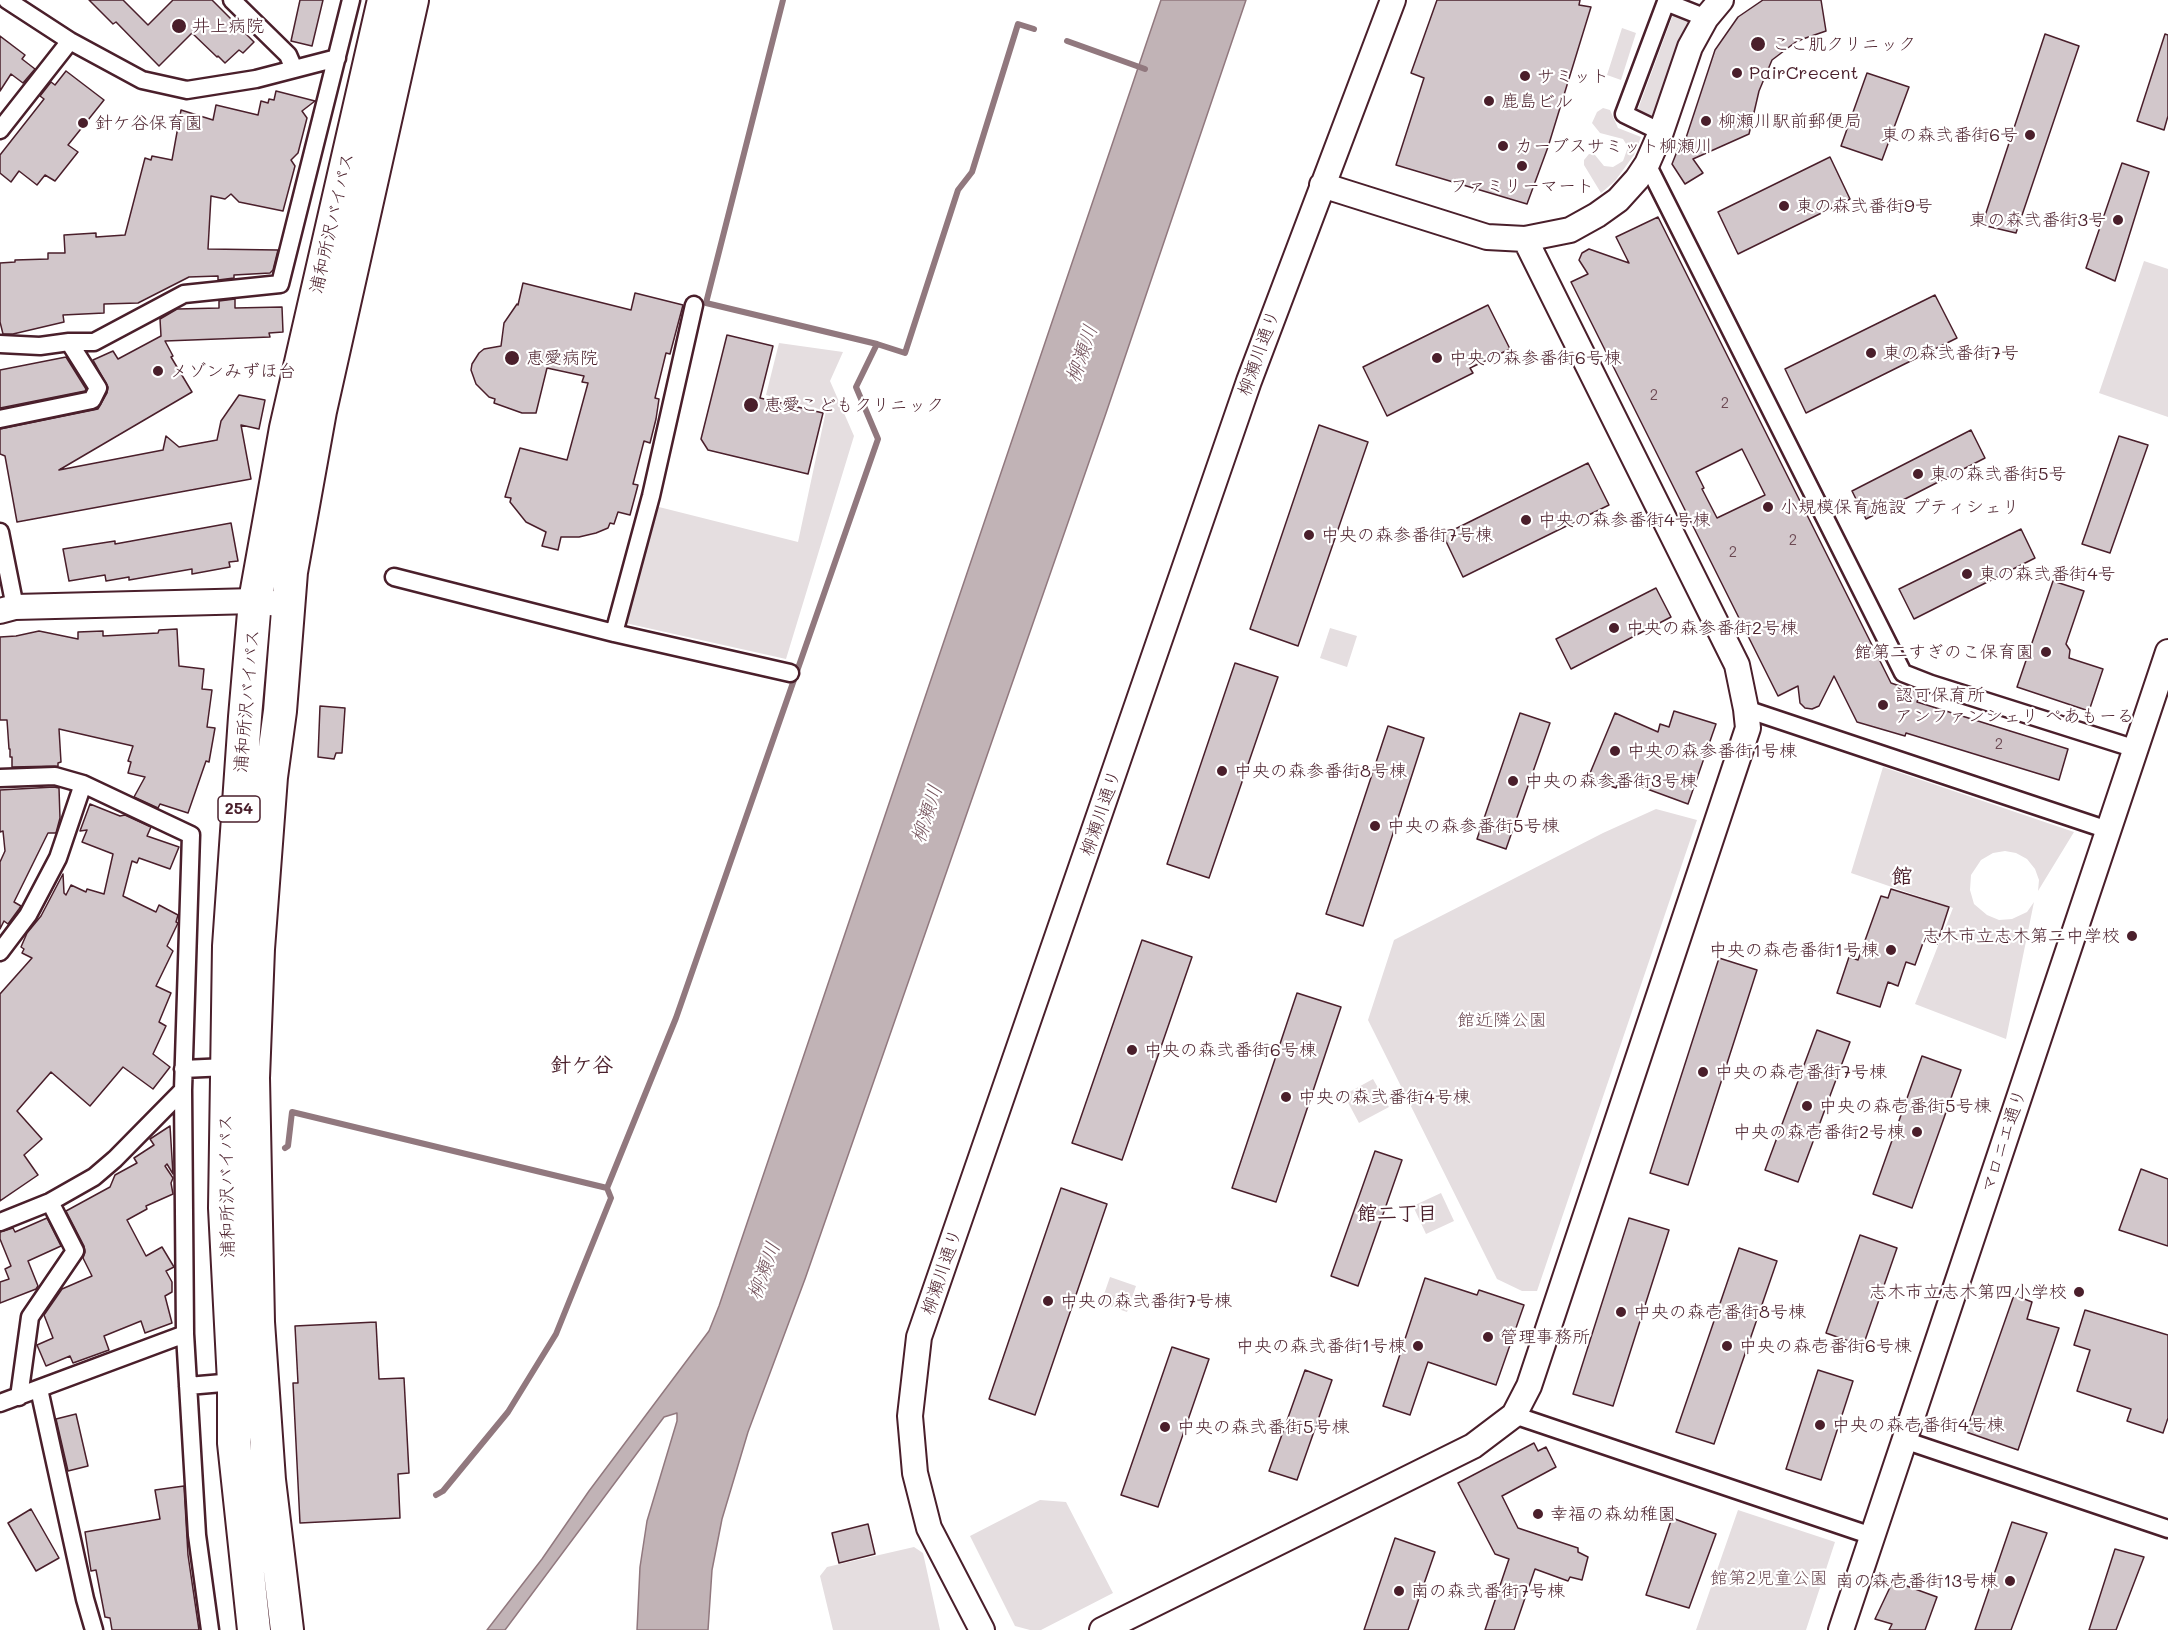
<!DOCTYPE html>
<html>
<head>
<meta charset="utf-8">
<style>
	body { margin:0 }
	canvas { display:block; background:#fff }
</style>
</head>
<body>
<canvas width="2168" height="1630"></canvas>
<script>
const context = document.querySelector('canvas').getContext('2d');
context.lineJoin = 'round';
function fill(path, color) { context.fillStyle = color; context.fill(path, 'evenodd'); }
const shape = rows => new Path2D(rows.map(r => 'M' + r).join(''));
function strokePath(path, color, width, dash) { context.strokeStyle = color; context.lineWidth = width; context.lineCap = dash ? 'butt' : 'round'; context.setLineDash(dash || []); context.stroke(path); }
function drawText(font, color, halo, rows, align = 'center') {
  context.font = font + ' Mali,"Klee One",sans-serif'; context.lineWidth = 4.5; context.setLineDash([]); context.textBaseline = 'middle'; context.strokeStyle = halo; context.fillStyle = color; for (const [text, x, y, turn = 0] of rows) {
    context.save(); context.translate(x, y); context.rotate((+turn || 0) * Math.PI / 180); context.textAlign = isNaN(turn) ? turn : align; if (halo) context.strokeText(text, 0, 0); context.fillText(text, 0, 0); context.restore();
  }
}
fill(shape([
	[1674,12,1691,17,1654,117,1637,112],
	[1622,28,1636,33,1621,80,1607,75],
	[1603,108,1610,110,1618,128,1641,137,1634,155,1615,181,1601,193,1584,165,1584,160,1589,154,1595,155,1604,166,1613,167,1623,161,1628,147,1623,139,1600,133,1592,123,1597,112],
	[2144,261,2168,269,2168,417,2099,393],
	[779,343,843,352,830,381,854,436,786,659,625,623,655,506,798,542,826,411,766,395],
	[1330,628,1357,636,1347,667,1320,658],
	[1883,767,2074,832,2038,891,2039,880,2035,869,2027,859,2016,853,2005,851,1993,853,1981,860,1971,875,1970,890,1974,904,1987,915,1999,920,2012,919,2027,912,2034,902,2006,1039,1915,1004,1953,908,1851,873],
	[1656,809,1697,820,1537,1291,1522,1291,1497,1279,1368,1020,1394,940,1603,833],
	[1373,1079,1389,1107,1359,1123,1344,1095],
	[1441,1193,1454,1221,1426,1234,1413,1206],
	[1110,1277,1136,1286,1127,1312,1101,1303],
	[1040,1500,1066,1502,1113,1593,1041,1630,1030,1630,1015,1626,970,1536],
	[1738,1510,1835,1542,1806,1630,1696,1630],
	[914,1547,923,1553,940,1630,833,1630,820,1576,827,1567]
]), '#e5dee0');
const water = shape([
	[1161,0,1246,0,1105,416,805,1279,748,1432,722,1519,712,1570,708,1630,637,1630,640,1567,647,1521,677,1421,677,1413,664,1417,505,1630,487,1630,542,1559,589,1491,709,1331,719,1306,1161,0]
]);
fill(water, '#c1b3b6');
strokePath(water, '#91787e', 1.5);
strokePath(shape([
	[1067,41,1145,69],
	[877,344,905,353,958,190,972,172,1018,24,1034,29],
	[285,1148,288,1146,292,1112,607,1188,676,1018,878,439,856,387,877,344,706,303,783,0],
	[436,1495,443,1491,508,1412,556,1334,611,1198,607,1188]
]), '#91787e', 6);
const building = shape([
	[89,0,123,0,148,25,173,0,212,0,254,42,243,53,239,50,225,63,218,56,217,57,192,33,159,66,116,22,113,24,89,0],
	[300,0,323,0,312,46,291,41,300,0],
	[1437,0,1580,0,1579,5,1591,7,1548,147,1527,204,1396,165,1424,78,1411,73,1437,0],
	[1763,0,1821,0,1826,31,1797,41,1772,60,1759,91,1749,134,1693,159,1703,173,1685,184,1672,164,1678,149,1682,150,1715,50,1738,17,1763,0],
	[2045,34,2079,46,2016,233,1982,225,2045,34],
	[2165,34,2168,35,2168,116,2164,130,2137,121,2165,34],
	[0,36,25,55,22,59,35,69,23,83,11,74,0,91,0,36],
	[66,71,104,100,68,145,78,152,55,181,45,175,37,185,19,171,11,182,0,173,0,155,44,99,40,96,51,82,55,85,66,71],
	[1867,73,1909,87,1882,160,1841,146,1867,73],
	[276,91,315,101,302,111,307,118,298,153,291,160,295,166,283,211,239,202,231,194,225,199,211,196,208,249,278,250,273,270,270,273,234,275,234,278,218,280,218,276,189,277,138,303,104,304,104,313,63,315,64,322,13,334,3,334,0,322,0,263,15,262,15,260,48,259,48,253,65,253,64,235,96,233,96,237,125,235,145,158,151,160,152,156,172,160,181,110,213,120,216,105,258,115,261,101,268,103,269,99,274,100,276,91],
	[1830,157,1850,199,1738,254,1718,212,1830,157],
	[2122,163,2149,172,2115,281,2086,268,2122,163],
	[1658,217,1891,683,1920,693,1917,702,2068,749,2059,780,1906,733,1905,736,1857,722,1834,676,1819,706,1812,709,1805,708,1800,703,1798,686,1778,696,1571,282,1588,274,1579,260,1582,253,1589,249,1629,263,1616,237,1658,217],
	[1742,449,1765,495,1717,518,1702,489,1704,488,1696,472,1742,449],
	[523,283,631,310,635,293,683,305,670,354,666,353,655,398,659,399,656,419,650,443,644,441,633,484,638,485,630,515,618,512,614,524,610,523,608,528,596,533,579,537,561,537,558,550,542,546,546,532,526,522,510,502,511,498,505,497,520,448,567,460,588,383,582,382,584,376,547,368,536,413,522,413,494,403,495,399,489,397,476,384,471,370,472,364,479,353,484,349,501,346,504,323,517,304,518,305,523,283],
	[1935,295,1957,338,1806,413,1785,369,1935,295],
	[235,299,235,308,282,307,283,332,269,333,270,337,165,341,173,356,171,357,192,392,59,470,163,450,166,436,179,447,217,440,221,421,239,395,265,400,259,429,241,425,251,479,17,522,5,456,0,454,0,429,98,409,107,393,108,387,93,360,113,351,118,359,161,336,160,319,177,309,219,308,219,301,235,299],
	[1488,305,1510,349,1470,368,1473,373,1387,416,1363,367,1488,305],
	[727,335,773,346,760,398,823,413,808,474,708,450,701,439,727,335],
	[66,357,86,389,85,391,0,408,0,370,66,357],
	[1319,425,1368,442,1298,646,1250,629,1319,425],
	[1971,430,1985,458,1866,519,1852,491,1971,430],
	[2119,436,2148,445,2110,553,2082,544,2119,436],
	[1588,463,1609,505,1463,577,1443,535,1588,463],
	[231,523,238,561,229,562,230,567,192,574,192,569,129,580,129,577,106,581,105,575,69,581,63,549,115,541,115,544,231,523],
	[2021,529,2035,558,1914,619,1899,589,2021,529],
	[2053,581,2084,591,2066,644,2070,650,2069,658,2103,669,2089,711,2017,687,2053,581],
	[1656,588,1671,617,1571,669,1556,639,1656,588],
	[177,629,179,666,204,669,202,689,212,690,207,727,215,728,209,762,206,761,188,813,160,804,158,808,134,797,145,777,128,773,131,762,128,761,133,746,59,729,61,762,58,763,58,766,12,767,12,757,10,757,10,749,9,749,7,720,0,720,0,637,16,636,39,631,78,639,78,632,103,631,103,636,158,633,159,630,177,629],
	[1235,663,1278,677,1209,878,1167,864,1235,663],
	[320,706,345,708,342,753,336,753,334,759,318,757,320,706],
	[1674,711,1716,724,1688,804,1620,779,1616,788,1588,778,1615,713,1658,732,1660,724,1669,727,1674,711],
	[1520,713,1550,723,1506,849,1477,839,1520,713],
	[1388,726,1424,738,1363,926,1326,914,1388,726],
	[54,787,59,788,60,818,56,833,48,833,14,902,21,906,19,909,8,924,4,921,0,929,0,862,5,851,3,831,0,832,0,790,54,787],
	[90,804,120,816,125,815,151,827,147,836,179,847,170,869,139,858,137,863,132,861,123,896,156,912,159,905,178,915,176,922,178,923,167,946,173,951,156,986,171,993,159,1022,166,1026,153,1054,170,1067,153,1089,123,1067,90,1106,51,1072,17,1111,42,1139,24,1155,38,1175,0,1201,0,994,32,958,22,953,24,949,21,947,27,933,41,916,63,874,64,893,66,895,71,885,86,892,87,889,104,894,113,854,82,842,87,830,80,831,90,804],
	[1891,889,1949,907,1937,944,1924,940,1915,965,1906,962,1898,986,1888,982,1880,1007,1837,993,1849,957,1858,960,1881,896,1888,898,1891,889],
	[1142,940,1192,957,1122,1160,1072,1143,1142,940],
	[1719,958,1757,970,1688,1185,1650,1173,1719,958],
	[1297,993,1341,1007,1276,1202,1232,1188,1297,993],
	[1817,1030,1850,1042,1798,1182,1765,1170,1817,1030],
	[1922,1056,1961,1070,1912,1208,1873,1194,1922,1056],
	[170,1126,173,1174,167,1164,165,1166,173,1178,171,1183,173,1194,146,1206,147,1209,127,1220,146,1256,162,1247,174,1267,166,1271,172,1282,172,1292,165,1296,172,1323,145,1333,141,1321,104,1336,109,1350,73,1363,70,1356,46,1366,37,1345,53,1338,44,1315,62,1289,92,1276,83,1258,85,1252,84,1246,66,1211,110,1187,115,1175,137,1163,134,1158,154,1145,150,1139,170,1126],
	[1375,1151,1402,1160,1358,1286,1331,1276,1375,1151],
	[2141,1169,2168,1179,2168,1246,2119,1230,2141,1169],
	[1061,1188,1107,1204,1035,1415,989,1399,1061,1188],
	[47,1218,61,1246,28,1261,38,1286,36,1289,0,1303,0,1282,9,1279,5,1269,11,1266,0,1239,0,1232,13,1228,15,1232,47,1218],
	[1629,1218,1669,1230,1613,1406,1573,1394,1629,1218],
	[1860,1235,1897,1248,1863,1346,1826,1333,1860,1235],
	[1739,1248,1777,1261,1714,1444,1676,1432,1739,1248],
	[1425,1278,1477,1295,1479,1290,1524,1305,1496,1385,1428,1362,1410,1415,1383,1406,1425,1278],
	[2014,1295,2032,1302,2027,1319,2059,1328,2018,1450,1966,1432,2014,1295],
	[2085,1310,2168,1335,2168,1418,2163,1433,2127,1421,2131,1409,2077,1391,2090,1350,2074,1345,2085,1310],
	[376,1322,379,1379,404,1378,409,1473,398,1474,400,1518,300,1523,293,1383,298,1383,295,1326,376,1322],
	[1172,1347,1209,1359,1158,1507,1121,1495,1172,1347],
	[1305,1370,1332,1380,1297,1480,1269,1471,1305,1370],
	[1818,1370,1853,1381,1821,1480,1786,1469,1818,1370],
	[76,1414,88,1466,68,1471,56,1419,76,1414],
	[1534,1443,1538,1451,1546,1447,1556,1467,1502,1496,1518,1528,1578,1548,1578,1552,1588,1557,1582,1580,1570,1577,1568,1581,1535,1569,1514,1630,1485,1630,1509,1559,1495,1554,1458,1483,1534,1443],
	[184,1486,188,1555,199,1630,112,1630,110,1618,105,1617,96,1570,91,1571,85,1532,160,1519,155,1490,184,1486],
	[31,1509,59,1558,36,1571,8,1523,31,1509],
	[1672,1518,1716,1534,1689,1608,1646,1595,1672,1518],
	[2012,1522,2047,1533,2011,1630,1975,1630,2012,1522],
	[868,1524,875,1554,839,1563,832,1533,868,1524],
	[1395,1538,1435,1552,1408,1630,1364,1630,1395,1538],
	[2115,1549,2144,1557,2116,1630,2089,1630,2115,1549],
	[1893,1581,1937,1597,1925,1630,1889,1630,1892,1624,1875,1619,1893,1581]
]);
fill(building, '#d2c7cb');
strokePath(building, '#4a1f2b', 1.5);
const street = shape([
	[7,0,70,41,142,80,187,90,256,79,337,58],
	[232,0,288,55,294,69],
	[0,130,70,41],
	[1661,132,1624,114,1666,2,1706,18],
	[1647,164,1903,673,1931,684,2136,749],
	[0,344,40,346,69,342,94,342,184,294,280,284,351,0],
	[0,419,92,400,98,388,69,342],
	[0,532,15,607],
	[394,577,614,633,790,673],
	[614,633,651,496,694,305],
	[1746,709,2108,830],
	[0,778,55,776,83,784,191,835,183,1090,185,1334,197,1535,210,1630],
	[0,952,28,915,58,858,83,784],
	[183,1069,227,1067,233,1069],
	[0,1222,50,1202,94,1177,115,1159,183,1090],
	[188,1386,234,1382],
	[39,1389,85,1599,94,1630],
	[19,1397,30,1317,75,1251,50,1202],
	[0,1403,185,1334],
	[1514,1415,1872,1536],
	[1904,1440,2168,1529]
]);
const secondary = shape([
	[1322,185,1487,237,1525,239,1570,230,1597,215,1618,200,1637,179,1647,164,1661,132,1690,47,1706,18,1721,0],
	[0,611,15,607,255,601,287,605],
	[982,1630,929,1528,915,1473,910,1416,919,1337,1249,381,1393,0],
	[1102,1630,1473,1446,1514,1415,1529,1386,1745,737,1748,728,1746,709,1737,665,1525,239],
	[1841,1630,2168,652]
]);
const highway = shape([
	[254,1630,234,1443,234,1382,225,1208,229,946,245,717,255,601,286,428,384,0],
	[287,1630,269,1480,258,1322,253,1078,258,949,271,777,280,711,291,572,320,411,412,0]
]);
strokePath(street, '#4a1f2b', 21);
strokePath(secondary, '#4a1f2b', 28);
strokePath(highway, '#4a1f2b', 36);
strokePath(street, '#fff', 16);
strokePath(secondary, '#fff', 24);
strokePath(highway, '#fff', 32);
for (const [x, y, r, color] of [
	[179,26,8,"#4a1f2b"],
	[1758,44,8,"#4a1f2b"],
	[1737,73,6,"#4a1f2b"],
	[1525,76,6,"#4a1f2b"],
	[1489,101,6,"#4a1f2b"],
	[1706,121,6,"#4a1f2b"],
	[83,123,6,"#4a1f2b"],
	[2030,135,6,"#4a1f2b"],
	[1503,146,6,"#4a1f2b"],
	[1522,166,6,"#4a1f2b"],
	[1784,206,6,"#4a1f2b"],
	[2118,220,6,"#4a1f2b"],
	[1871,353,6,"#4a1f2b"],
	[512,358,8,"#4a1f2b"],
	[1437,358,6,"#4a1f2b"],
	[158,371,6,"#4a1f2b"],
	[751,405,8,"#4a1f2b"],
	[1918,474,6,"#4a1f2b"],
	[1768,507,6,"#4a1f2b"],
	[1526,520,6,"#4a1f2b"],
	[1309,535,6,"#4a1f2b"],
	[1967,574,6,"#4a1f2b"],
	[1614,628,6,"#4a1f2b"],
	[2046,652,6,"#4a1f2b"],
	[1883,705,6,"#4a1f2b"],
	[1615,751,6,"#4a1f2b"],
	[1222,771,6,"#4a1f2b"],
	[1513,781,6,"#4a1f2b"],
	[1375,826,6,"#4a1f2b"],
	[2132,936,6,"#4a1f2b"],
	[1891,950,6,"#4a1f2b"],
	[1132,1050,6,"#4a1f2b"],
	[1703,1072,6,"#4a1f2b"],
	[1286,1097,6,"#4a1f2b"],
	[1807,1106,6,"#4a1f2b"],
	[1917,1132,6,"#4a1f2b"],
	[2079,1292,6,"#4a1f2b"],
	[1048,1301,6,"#4a1f2b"],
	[1621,1312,6,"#4a1f2b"],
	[1488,1337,6,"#4a1f2b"],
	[1418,1346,6,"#4a1f2b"],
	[1727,1346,6,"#4a1f2b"],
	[1820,1425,6,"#4a1f2b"],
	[1165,1427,6,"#4a1f2b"],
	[1538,1514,6,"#4a1f2b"],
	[2010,1581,6,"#4a1f2b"],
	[1399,1591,6,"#4a1f2b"]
]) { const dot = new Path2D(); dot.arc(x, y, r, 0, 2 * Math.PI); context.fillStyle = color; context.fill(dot); strokePath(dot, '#fff', 2); }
drawText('15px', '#6c4953', null, [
	["2",1654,395],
	["2",1725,403],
	["2",1793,540],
	["2",1733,552],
	["2",1999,744]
]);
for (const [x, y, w] of [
	[239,809,42]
]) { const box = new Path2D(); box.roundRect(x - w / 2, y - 13, w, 26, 4.5); context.fillStyle = '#fff'; context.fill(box); strokePath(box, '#4a1f2b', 1.5); }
drawText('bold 16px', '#4a1f2b', null, [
	["254",239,809]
]);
drawText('18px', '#4a1f2b', '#fff', [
	["井上病院",192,26],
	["ここ肌クリニック",1772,44],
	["PairCrecent",1749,73],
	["サミット",1537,76],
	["鹿島ビル",1501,101],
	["柳瀬川駅前郵便局",1718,121],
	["針ケ谷保育園",95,123],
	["東の森弐番街6号",2018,135,"right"],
	["カーブスサミット柳瀬川",1515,146],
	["ファミリーマート",1522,186,"center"],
	["東の森弐番街9号",1796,206],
	["東の森弐番街3号",2106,220,"right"],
	["東の森弐番街7号",1883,353],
	["恵愛病院",526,358],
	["中央の森参番街6号棟",1449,358],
	["メゾンみずほ台",170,371],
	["恵愛こどもクリニック",764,405],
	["東の森弐番街5号",1930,474],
	["小規模保育施設 プティシェリ",1780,507],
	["中央の森参番街4号棟",1538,520],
	["中央の森参番街7号棟",1321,535],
	["東の森弐番街4号",1979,574],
	["中央の森参番街2号棟",1626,628],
	["館第二すぎのこ保育園",2034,652,"right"],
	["認可保育所",1895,695],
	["アンファンシェリ ぺあもーる",1895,716],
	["中央の森参番街1号棟",1627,751],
	["中央の森参番街8号棟",1234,771],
	["中央の森参番街3号棟",1525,781],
	["中央の森参番街5号棟",1387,826],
	["志木市立志木第二中学校",2120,936,"right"],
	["中央の森壱番街1号棟",1879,950,"right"],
	["中央の森弐番街6号棟",1144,1050],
	["中央の森壱番街7号棟",1715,1072],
	["中央の森弐番街4号棟",1298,1097],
	["中央の森壱番街5号棟",1819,1106],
	["中央の森壱番街2号棟",1905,1132,"right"],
	["志木市立志木第四小学校",2067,1292,"right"],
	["中央の森弐番街7号棟",1060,1301],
	["中央の森壱番街8号棟",1633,1312],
	["管理事務所",1500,1337],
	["中央の森弐番街1号棟",1406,1346,"right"],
	["中央の森壱番街6号棟",1739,1346],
	["中央の森壱番街4号棟",1832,1425],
	["中央の森弐番街5号棟",1177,1427],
	["幸福の森幼稚園",1550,1514],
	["南の森壱番街13号棟",1998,1581,"right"],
	["南の森弐番街7号棟",1411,1591]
], 'left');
drawText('18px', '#4a1f2b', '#fff', [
	["浦和所沢バイパス",332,223,-77],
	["柳瀬川通り",1259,353,-70],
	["浦和所沢バイパス",247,701,-85],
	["柳瀬川通り",1101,813,-71],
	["マロニエ通り",2004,1141,-72],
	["浦和所沢バイパス",227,1186,-91],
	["柳瀬川通り",942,1272,-71]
]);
drawText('18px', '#714f58', '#fff', [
	["館近隣公園",1502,1020],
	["館第2児童公園",1769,1578]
]);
drawText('italic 20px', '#74535c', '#fff', [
	["柳瀬川",1082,354,-71],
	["柳瀬川",927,814,-72],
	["柳瀬川",764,1271,-70]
]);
drawText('bold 20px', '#4a1f2b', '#fff', [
	["館二丁目",1397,1214]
]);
drawText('bold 21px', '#4a1f2b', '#fff', [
	["館",1902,877],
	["針ケ谷",582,1066]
]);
</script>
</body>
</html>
